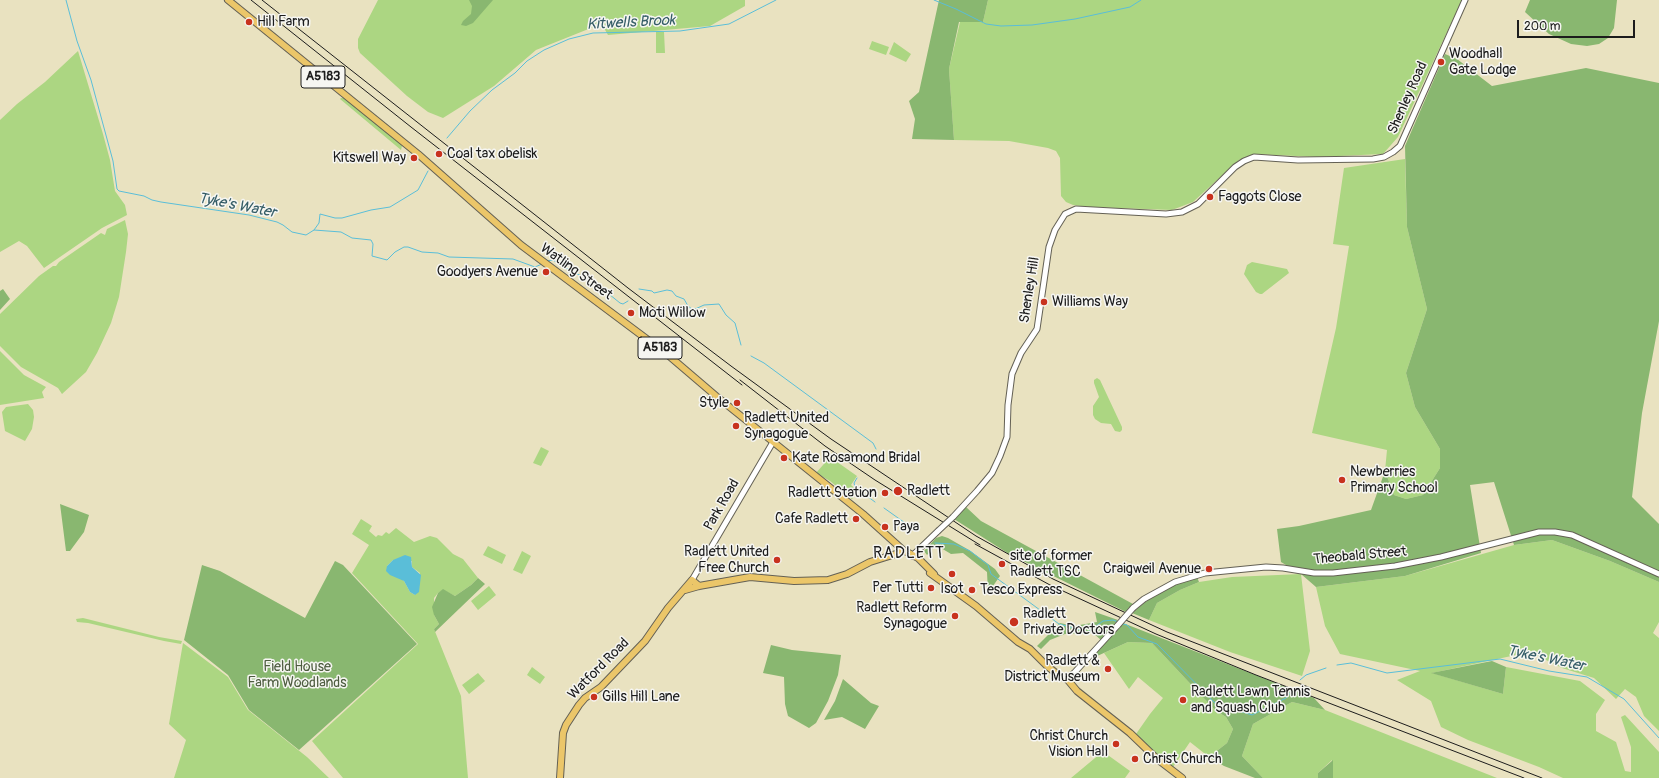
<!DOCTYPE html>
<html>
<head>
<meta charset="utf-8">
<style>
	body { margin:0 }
	#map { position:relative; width:1659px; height:778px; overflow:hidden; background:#e9e2c0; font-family:Pangolin,sans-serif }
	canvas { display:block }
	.scale { position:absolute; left:1517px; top:20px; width:118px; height:18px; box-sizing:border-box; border:2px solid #1c1c1c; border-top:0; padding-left:5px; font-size:12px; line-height:14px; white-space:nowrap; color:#1c1c1c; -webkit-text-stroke:3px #f6f6f2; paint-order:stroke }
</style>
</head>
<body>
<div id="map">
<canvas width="1659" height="778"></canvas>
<div class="scale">200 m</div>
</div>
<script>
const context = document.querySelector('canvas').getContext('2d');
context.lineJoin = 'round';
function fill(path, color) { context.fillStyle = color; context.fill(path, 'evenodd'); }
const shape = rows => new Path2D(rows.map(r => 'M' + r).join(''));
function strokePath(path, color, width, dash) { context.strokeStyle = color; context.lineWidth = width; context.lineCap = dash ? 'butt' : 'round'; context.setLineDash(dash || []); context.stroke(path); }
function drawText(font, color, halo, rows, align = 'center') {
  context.font = font + ' Pangolin,sans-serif'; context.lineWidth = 3; context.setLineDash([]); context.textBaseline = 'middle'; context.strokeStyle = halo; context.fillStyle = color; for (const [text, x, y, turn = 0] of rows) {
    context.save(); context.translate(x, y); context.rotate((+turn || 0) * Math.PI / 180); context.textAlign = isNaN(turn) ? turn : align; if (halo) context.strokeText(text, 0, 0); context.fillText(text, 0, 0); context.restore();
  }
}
fill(shape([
	[378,0,745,0,745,6,710,26,608,35,600,21,596,26,536,50,494,86,443,118,428,112,407,96,360,53,358,48,358,39],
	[988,0,1462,0,1398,137,1383,154,1317,157,1254,154,1239,160,1193,202,1172,210,1089,207,1073,205,1066,202,1061,196,1060,158,1056,151,1048,148,1009,141,954,140,949,69,960,22,983,22],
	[656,32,664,32,665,53,656,53],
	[872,41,889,47,886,55,869,49],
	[894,42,911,54,906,62,889,54],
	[78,51,103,134,110,160,115,191,125,205,127,215,102,228,44,268,27,246,19,241,0,252,0,120,17,104,45,82],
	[341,98,344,98,401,144,402,146,401,150,340,99],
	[1405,159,1407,227,1427,309,1406,373,1415,407,1440,449,1440,468,1423,495,1406,499,1394,495,1385,471,1387,450,1312,433,1336,328,1349,246,1333,244,1344,168],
	[125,220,128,234,126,252,119,297,111,323,97,353,86,372,62,394,58,388,21,367,0,346,0,314,39,276,53,266,56,266,59,262,101,233,105,235,107,229],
	[1252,262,1287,269,1289,273,1262,294,1260,294,1256,292,1244,274,1247,265],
	[0,351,24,375,46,387,42,392,44,398,0,405],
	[1097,378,1100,380,1122,427,1122,430,1120,432,1115,431,1111,424,1101,423,1095,419,1093,415,1093,406,1099,397,1094,383,1094,380],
	[28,404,33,410,34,417,32,429,25,441,5,431,2,412,6,407],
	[541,447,549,451,541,466,533,463],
	[830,457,857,476,851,485,858,491,852,499,830,481,816,473],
	[361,519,372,526,369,531,376,537,378,535,382,536,386,532,389,534,396,528,414,542,430,536,437,538,453,554,463,559,478,578,471,585,455,596,443,590,438,593,434,598,434,615,439,624,434,629,461,696,468,778,343,778,312,741,418,644,352,573,369,545,352,534],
	[393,560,412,561,412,567,420,573,415,595,410,592,404,581,387,566],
	[1552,540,1610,561,1659,582,1659,622,1653,633,1659,638,1659,731,1644,716,1636,697,1625,689,1616,699,1594,678,1562,668,1530,652,1432,673,1503,694,1506,667,1580,681,1605,700,1596,714,1596,731,1616,742,1625,771,1631,772,1631,747,1621,717,1625,715,1659,752,1659,778,1563,778,1539,767,1468,740,1441,727,1431,701,1397,680,1420,671,1340,654,1325,626,1316,587,1405,576,1514,545],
	[488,546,506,555,502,564,483,555],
	[522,551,531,556,522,574,513,570],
	[1301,574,1310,651,1302,676,1230,652,1149,620,1157,603,1180,590,1199,582,1232,577],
	[489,586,496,595,478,610,471,601],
	[83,618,159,637,182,641,181,644,164,641,88,623,77,622,76,619],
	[1128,642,1152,643,1215,710,1226,717,1233,729,1227,743,1209,757,1190,742,1173,767,1158,756,1136,734,1150,714,1163,698,1138,677,1129,689,1104,653],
	[183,643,228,677,248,710,307,757,329,778,174,778,186,740,169,724],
	[532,667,545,677,540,684,527,675],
	[478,673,485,681,469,694,462,685],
	[1292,702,1325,710,1497,778,1333,778,1332,760,1318,773,1318,778,1263,778,1242,756,1253,724],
	[1101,753,1105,753,1130,771,1125,778,1071,778]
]), '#acd682');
fill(shape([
	[469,0,493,0,473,23,466,26,461,25,463,21,471,14,472,6],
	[939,0,988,0,983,22,959,22,949,69,954,140,912,139,915,119,909,101,919,92],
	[1530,0,1617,0,1614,28,1608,38,1599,44,1587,46,1571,44,1549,34,1525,12],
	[1445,54,1457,59,1492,86,1586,68,1659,83,1659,321,1642,413,1632,497,1659,524,1659,582,1610,561,1552,540,1514,545,1494,482,1470,485,1481,553,1405,576,1316,587,1301,574,1281,562,1277,529,1299,526,1371,510,1385,471,1394,495,1406,499,1423,495,1440,468,1440,449,1415,407,1406,373,1427,309,1407,227,1405,146],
	[3,289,10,299,0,310,0,291],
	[60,504,89,515,84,532,70,551,66,551],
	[966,507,981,521,1133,604,1126,612,1009,554,954,519],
	[942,536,948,538,969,550,995,569,1000,576,988,593,987,572,963,553,951,554,936,545,927,555,924,551,936,538],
	[335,561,343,565,417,644,299,750,249,710,228,675,184,640,202,565,220,571,305,618],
	[1197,577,1199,582,1180,590,1157,603,1149,620,1132,613,1149,599,1172,586],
	[478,578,485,584,435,632,434,629,439,624,434,615,432,607,438,593,443,589,455,596,471,585],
	[1095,612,1118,620,1101,640,1093,633,1065,634,1050,640,1041,649,1037,646,1060,623,1074,626,1097,622],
	[1123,623,1314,698,1325,710,1292,702,1253,724,1242,756,1263,778,1255,778,1224,766,1209,757,1227,743,1233,729,1226,717,1215,710,1152,643,1128,642,1095,657,1093,655],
	[771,645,792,650,841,655,838,675,828,701,816,723,809,728,788,716,785,704,784,677,763,673],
	[1492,661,1506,667,1503,694,1431,673],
	[843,679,871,703,879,706,865,729,842,717,824,720,835,701],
	[1333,760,1333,778,1318,778,1318,773]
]), '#89b770');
fill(shape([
	[405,555,411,557,412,567,421,575,419,592,415,595,410,592,404,581,390,575,386,571,387,566,393,560]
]), '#5abed8');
strokePath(shape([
	[66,0,77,41,91,80,113,161,117,189,119,191,144,196,152,200,161,202,249,215,277,222,283,225,292,232,306,235,314,230,341,232,352,238,371,240,373,244,372,256,387,260,395,252,404,247,408,247,422,252,438,253,449,257,513,259,535,267,542,264],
	[934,0,956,9,986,24,1001,26,1032,25,1075,19,1130,7,1141,0],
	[447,138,470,111,492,90,515,73,527,61,544,50,569,39,593,33,680,31,729,24,776,0],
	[314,230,319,223,320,214,335,218,342,218,371,210,390,207,418,190,428,171],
	[546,261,553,260,571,271,594,282,620,303,623,304,628,301],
	[639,289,652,291,654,293,667,290,672,291,676,296,684,299,688,306,693,310,704,305,719,304,726,315,735,323,741,345],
	[751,356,764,363,873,443,876,449],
	[857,478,854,483,855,487,875,502],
	[884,508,915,530],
	[935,543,954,544,970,551,988,565,991,574,1059,624,1088,632,1103,621,1113,620,1118,622],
	[1123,624,1127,625,1138,637,1157,644,1215,703,1252,715,1286,698,1291,692],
	[1337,665,1351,663,1387,673,1500,659,1549,671,1587,677,1624,699,1659,738],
	[1300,680,1306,675,1326,668]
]), '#5abed8', 1);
const minor = shape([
	[953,517,977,491,992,473,1000,456,1007,437,1008,405,1012,374,1021,353,1037,329,1049,247,1055,230,1065,214,1076,209,1166,214,1182,212,1198,204,1235,167,1244,161,1254,157,1298,160,1373,159,1384,157,1393,152,1400,146,1465,0],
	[912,556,938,531],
	[692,580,773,442],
	[1133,608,1144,599,1175,582,1205,573,1266,567,1283,568,1314,573,1333,573,1395,566,1441,557,1539,532,1555,532,1572,535,1659,574],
	[1067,679,1074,673,1118,625]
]);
const major = shape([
	[228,0,418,154,521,245,668,355,716,396,863,514,903,550,918,558,934,574],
	[930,573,976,606,1018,642,1030,649,1047,666,1061,677,1067,679,1077,691,1130,733,1156,758,1182,778],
	[685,590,699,586,750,577,794,581,828,580,847,574,870,562,899,553,903,550],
	[560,778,563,733,566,725,579,705,585,698,601,687,645,641,668,608,692,580,699,586]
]);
strokePath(minor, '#646155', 7);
strokePath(major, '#646155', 8);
strokePath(minor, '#fff', 5);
strokePath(major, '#ebc669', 6);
strokePath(shape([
	[251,0,411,127,742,385],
	[262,0,628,288,731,366,831,439,976,536,1053,579,1167,632,1542,778],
	[740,380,825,446,875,480,980,545],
	[975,544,1050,585,1156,634,1256,675,1524,778]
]), '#1c1c1c', 1);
const minorBridge = shape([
	[938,531,953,517],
	[1118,625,1133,608]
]);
strokePath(minorBridge, '#646155', 7, []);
strokePath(minorBridge, '#fff', 5);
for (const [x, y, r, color] of [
	[249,22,4,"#c8321e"],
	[1441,62,4,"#c8321e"],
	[439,154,4,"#c8321e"],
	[414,158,4,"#c8321e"],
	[1210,197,4,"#c8321e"],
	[546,272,4,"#c8321e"],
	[1044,302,4,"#c8321e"],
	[631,313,4,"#c8321e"],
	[737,403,4,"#c8321e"],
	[736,426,4,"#c8321e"],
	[784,458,4,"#c8321e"],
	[1342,480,4,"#c8321e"],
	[898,491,5,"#c8321e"],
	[885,493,4,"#c8321e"],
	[856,519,4,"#c8321e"],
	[885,527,4,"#c8321e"],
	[777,560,4,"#c8321e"],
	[1002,564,4,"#c8321e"],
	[1209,569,4,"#c8321e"],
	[952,574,4,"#c8321e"],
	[931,588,4,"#c8321e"],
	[972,590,4,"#c8321e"],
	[955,616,4,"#c8321e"],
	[1014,622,5,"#c8321e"],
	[1108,669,4,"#c8321e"],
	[594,697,4,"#c8321e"],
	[1183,700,4,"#c8321e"],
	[1116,744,4,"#c8321e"],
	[1135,759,4,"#c8321e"]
]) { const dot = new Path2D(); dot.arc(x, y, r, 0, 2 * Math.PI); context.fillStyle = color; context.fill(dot); strokePath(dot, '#f6f6f2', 1.5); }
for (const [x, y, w] of [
	[323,77,44],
	[660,348,44]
]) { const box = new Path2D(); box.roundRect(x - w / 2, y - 11, w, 22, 3); context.fillStyle = '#f6f6f2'; context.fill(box); strokePath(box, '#1c1c1c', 1); }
drawText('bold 13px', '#1c1c1c', null, [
	["A5183",323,77],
	["A5183",660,348]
]);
drawText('14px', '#1c1c1c', '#f6f6f2', [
	["Hill Farm",257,22],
	["Woodhall",1449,54],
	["Gate Lodge",1449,70],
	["Coal tax obelisk",447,154],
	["Kitswell Way",406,158,"right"],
	["Faggots Close",1218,197],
	["Goodyers Avenue",538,272,"right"],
	["Williams Way",1052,302],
	["Moti Willow",639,313],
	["Style",729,403,"right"],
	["Radlett United",744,418],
	["Synagogue",744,434],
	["Kate Rosamond Bridal",792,458],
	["Newberries",1350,472],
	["Primary School",1350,488],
	["Radlett",907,491],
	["Radlett Station",877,493,"right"],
	["Cafe Radlett",848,519,"right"],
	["Paya",893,527],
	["Radlett United",769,552,"right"],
	["Free Church",769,568,"right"],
	["site of former",1010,556],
	["Radlett TSC",1010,572],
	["Craigweil Avenue",1201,569,"right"],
	["Per Tutti",923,588,"right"],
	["Isot",952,589,"center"],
	["Tesco Express",980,590],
	["Radlett Reform",947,608,"right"],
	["Synagogue",947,624,"right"],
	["Radlett",1023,614],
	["Private Doctors",1023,630],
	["Radlett &",1100,661,"right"],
	["District Museum",1100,677,"right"],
	["Radlett Lawn Tennis",1191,692],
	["and Squash Club",1191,708],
	["Gills Hill Lane",602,697],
	["Christ Church",1108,736,"right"],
	["Vision Hall",1108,752,"right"],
	["Christ Church",1143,759]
], 'left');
drawText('14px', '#1c1c1c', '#f6f6f2', [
	["Shenley Road",1408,98,-66],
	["Watling Street",576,272,36],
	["Shenley Hill",1030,290,-81],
	["Park Road",722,505,-60],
	["Theobald Street",1360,556,-5],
	["Watford Road",599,669,-45]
]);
drawText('14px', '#4e5d40', '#f6f6f2', [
	["Field House",297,667],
	["Farm Woodlands",297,683]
]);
drawText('italic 15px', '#355d67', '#f6f6f2', [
	["Kitwells Brook",631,23,-3],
	["Tyke's Water",237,206,11],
	["Tyke's Water",1546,659,12]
]);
context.letterSpacing = '1px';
drawText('16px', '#1c1c1c', '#f6f6f2', [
	["RADLETT",909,554]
]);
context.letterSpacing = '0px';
</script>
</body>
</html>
